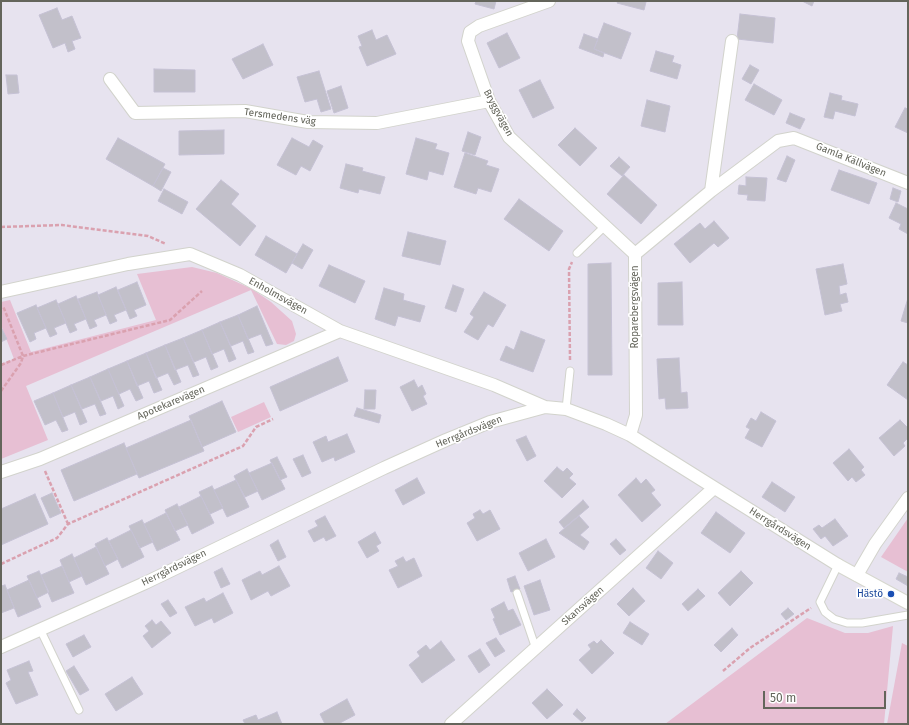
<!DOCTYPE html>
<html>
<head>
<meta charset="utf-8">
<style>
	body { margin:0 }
	#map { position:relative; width:909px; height:725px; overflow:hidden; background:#e7e3ef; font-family:"Fira Sans",sans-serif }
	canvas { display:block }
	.frame { position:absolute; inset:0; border:2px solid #64655b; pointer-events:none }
	.scale { position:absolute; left:763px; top:691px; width:123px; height:18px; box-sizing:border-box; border:2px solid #64655b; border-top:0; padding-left:5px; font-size:12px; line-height:14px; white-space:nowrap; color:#64655b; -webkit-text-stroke:3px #fff; paint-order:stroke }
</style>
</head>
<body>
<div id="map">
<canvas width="909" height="725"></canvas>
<div class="frame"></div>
<div class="scale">50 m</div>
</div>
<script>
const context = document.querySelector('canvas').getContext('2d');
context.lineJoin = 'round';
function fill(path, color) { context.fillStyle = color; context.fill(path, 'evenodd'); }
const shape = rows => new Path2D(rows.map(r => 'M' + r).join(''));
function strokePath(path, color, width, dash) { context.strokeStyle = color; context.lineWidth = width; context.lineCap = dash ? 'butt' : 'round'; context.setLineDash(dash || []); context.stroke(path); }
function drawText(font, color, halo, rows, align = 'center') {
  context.font = font + ' "Fira Sans",sans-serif'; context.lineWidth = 3.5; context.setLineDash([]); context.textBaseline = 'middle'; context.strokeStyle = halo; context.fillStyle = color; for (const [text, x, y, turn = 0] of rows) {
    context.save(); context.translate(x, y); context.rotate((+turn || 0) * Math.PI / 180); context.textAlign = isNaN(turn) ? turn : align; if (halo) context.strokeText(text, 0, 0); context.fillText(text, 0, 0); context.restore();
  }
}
fill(shape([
	[192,267,217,273,252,289,271,302,292,321,296,334,294,341,286,345,277,344,251,290,26,386,48,440,1,459,1,364,14,359,1,325,1,302,10,300,31,352,156,320,137,274],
	[264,402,271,417,238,432,231,417],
	[908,518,908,572,881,557],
	[807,618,845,633,868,633,893,626,884,724,665,724],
	[902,643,908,646,908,724,887,724]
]), '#e7bfd3');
const building = shape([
	[476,1,496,1,494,9,475,4,476,1],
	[618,1,643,1,646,2,644,10,617,3,618,1],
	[802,1,814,1,812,6,802,1],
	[57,8,62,20,72,16,81,38,72,41,75,49,68,52,65,43,53,48,39,15,57,8],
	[740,14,775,18,773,43,737,39,740,14],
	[604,23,631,33,621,59,594,49,604,23],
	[372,30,376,40,387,35,396,54,367,66,359,47,362,46,358,36,372,30],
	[507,33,520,58,499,68,487,43,507,33],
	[584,34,598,39,594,49,604,53,603,57,579,48,584,34],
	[263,44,273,65,243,79,232,59,263,44],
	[656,51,674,56,672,62,681,65,677,79,650,71,656,51],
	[750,65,759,70,751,84,742,79,750,65],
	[154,69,195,70,195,92,154,92,154,69],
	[319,71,331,109,321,112,317,99,305,102,297,77,319,71],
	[6,75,17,75,19,93,8,94,6,75],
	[540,80,554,108,533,118,519,90,540,80],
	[754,84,782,100,774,115,745,100,754,84],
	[341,86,348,108,334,113,327,91,341,86],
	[830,93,842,96,841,100,858,104,855,116,835,111,833,119,824,117,830,93],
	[647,100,670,106,665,132,641,126,647,100],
	[905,108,908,109,908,133,895,127,905,108],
	[790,113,805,119,800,129,786,123,790,113],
	[575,128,597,148,580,166,558,145,575,128],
	[224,130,224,154,179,155,179,131,224,130],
	[468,132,481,137,475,155,462,151,468,132],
	[118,138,165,164,153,186,106,159,118,138],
	[292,138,309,147,313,140,323,146,310,171,301,166,296,175,277,165,292,138],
	[416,138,437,144,435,149,449,153,443,175,429,171,427,180,406,174,416,138],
	[465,153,488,161,486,165,499,169,491,192,478,188,476,194,454,187,465,153],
	[787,156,795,160,786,182,777,179,787,156],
	[619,157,630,167,622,176,610,166,619,157],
	[346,164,363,168,362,171,385,177,380,194,359,189,358,193,340,188,346,164],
	[163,168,171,172,161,191,153,186,163,168],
	[839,170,877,183,869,204,831,190,839,170],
	[624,175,657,205,641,224,607,194,624,175],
	[746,177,767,178,765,201,747,200,748,195,738,194,739,185,746,186,746,177],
	[221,180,239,194,231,204,256,226,240,246,196,209,221,180],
	[893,188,901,191,898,202,890,199,893,188],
	[164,189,188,202,182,214,158,201,164,189],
	[519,199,563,231,549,251,504,219,519,199],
	[896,203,908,209,908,234,899,229,901,224,889,218,896,203],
	[714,221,729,238,718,247,714,243,690,263,674,244,700,223,705,229,714,221],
	[408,232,446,241,440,265,402,256,408,232],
	[266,236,297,254,286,273,255,255,266,236],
	[303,244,313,250,302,269,292,263,303,244],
	[611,263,612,375,588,375,588,264,611,263],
	[843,264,847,284,839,286,840,295,846,293,848,302,840,304,842,311,825,315,816,269,843,264],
	[329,265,365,281,355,303,319,286,329,265],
	[137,282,146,305,134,310,137,316,130,319,118,290,137,282],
	[682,282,683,325,658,325,658,283,682,282],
	[453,285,464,289,456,312,445,308,453,285],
	[116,287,126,310,114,315,117,321,110,324,98,295,116,287],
	[384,288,404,294,403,300,425,306,420,322,398,316,395,326,375,319,384,288],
	[97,292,106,315,94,320,97,326,90,329,78,299,97,292],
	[484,292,506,305,493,327,488,324,478,340,464,332,474,317,470,314,484,292],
	[76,296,86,319,74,324,77,330,70,333,58,304,76,296],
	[908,298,908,323,901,321,908,298],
	[56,300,66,323,54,328,57,334,50,337,37,308,56,300],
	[36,305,46,328,34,333,36,339,30,342,17,313,36,305],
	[257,306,273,344,266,346,261,334,248,339,238,315,257,306],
	[238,315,254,352,248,354,243,341,231,346,220,322,238,315],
	[220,322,236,359,229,362,224,349,212,354,202,330,220,322],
	[1,327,7,339,1,342,1,327],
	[202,330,218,367,211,370,206,357,194,362,183,338,202,330],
	[521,331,545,340,533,372,500,360,506,346,514,350,521,331],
	[183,338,199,375,193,377,188,365,175,370,165,345,183,338],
	[165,345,181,382,174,385,168,373,156,378,146,353,165,345],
	[146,353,162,390,154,393,149,381,137,386,127,361,146,353],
	[338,357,348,381,280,411,270,387,338,357],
	[679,358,681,393,687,392,688,408,666,409,665,398,659,399,657,359,679,358],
	[127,361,143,398,136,401,130,389,119,394,108,369,127,361],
	[903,362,908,365,908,400,887,385,903,362],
	[108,369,124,406,118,409,113,396,101,401,90,377,108,369],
	[90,377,106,414,100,416,95,404,82,409,71,385,90,377],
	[414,380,418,388,422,385,426,394,423,396,427,404,412,411,400,387,414,380],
	[71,385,87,422,80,425,75,412,63,417,53,393,71,385],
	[365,390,376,390,375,409,364,409,365,390],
	[53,393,68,430,62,432,56,420,45,425,34,401,53,393],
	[222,401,236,432,202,447,189,416,222,401],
	[357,408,381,415,379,423,354,416,357,408],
	[761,412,776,421,762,447,745,438,750,429,746,427,751,418,756,421,761,412],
	[191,420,204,451,139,478,126,448,191,420],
	[900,420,908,428,908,438,903,443,905,446,894,456,879,438,900,420],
	[347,434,355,452,335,461,334,457,322,462,313,442,326,436,328,442,347,434],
	[526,436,536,456,527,461,516,440,526,436],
	[124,443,137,474,74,501,61,470,124,443],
	[849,449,864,467,861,470,865,475,856,482,852,477,848,481,833,463,849,449],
	[303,455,311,473,302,477,293,459,303,455],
	[277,457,287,477,280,480,270,460,277,457],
	[272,463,285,489,262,500,249,473,272,463],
	[557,467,563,472,567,468,573,474,569,478,576,484,562,498,544,481,557,467],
	[247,469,258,491,245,497,234,476,247,469],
	[417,478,425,493,403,505,395,490,417,478],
	[636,478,641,484,646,479,655,490,651,493,661,505,642,522,618,495,636,478],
	[236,480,249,507,227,517,214,490,236,480],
	[772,482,795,497,785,512,762,497,772,482],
	[212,486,223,508,210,514,199,492,212,486],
	[52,493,61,513,50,518,41,498,52,493],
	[35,494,48,524,1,545,1,509,35,494],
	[201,496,214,523,192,534,179,507,201,496],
	[583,500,589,507,564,528,559,522,583,500],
	[177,504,188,525,175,531,165,510,177,504],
	[480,510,483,514,490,510,500,529,477,541,467,523,475,518,473,514,480,510],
	[716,512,745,533,730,553,701,533,716,512],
	[166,513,180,540,157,551,144,524,166,513],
	[325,516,336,536,326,541,324,537,314,542,308,531,318,526,315,521,325,516],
	[579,516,589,527,580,535,589,542,584,550,559,533,579,516],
	[835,519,848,536,833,546,825,536,821,539,813,529,819,525,822,528,835,519],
	[142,520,153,542,140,548,129,526,142,520],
	[131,530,144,557,122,568,109,541,131,530],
	[375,532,381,543,376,546,379,551,367,558,358,542,375,532],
	[107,538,118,559,105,566,95,544,107,538],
	[546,539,555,557,528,571,519,553,546,539],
	[616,539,626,550,620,555,610,544,616,539],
	[278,540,286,557,278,561,270,545,278,540],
	[96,547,109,574,86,585,74,558,96,547],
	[658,551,673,563,661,579,646,568,658,551],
	[72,554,82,576,69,582,60,560,72,554],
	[403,557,406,562,414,558,422,576,398,588,389,570,398,566,395,561,403,557],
	[62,566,74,593,52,602,41,575,62,566],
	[279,566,290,586,271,596,268,591,251,600,242,580,260,571,262,575,279,566],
	[222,568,230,584,221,588,214,572,222,568],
	[39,571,49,592,37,598,27,576,39,571],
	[741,571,753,583,730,606,718,593,741,571],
	[899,573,908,577,908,586,896,579,899,573],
	[515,576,520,589,511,592,507,579,515,576],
	[29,580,41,607,18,617,7,590,29,580],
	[540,580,550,610,534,615,524,586,540,580],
	[5,585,14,608,1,613,1,586,5,585],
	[633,588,645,601,629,616,617,604,633,588],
	[698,589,705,596,688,611,682,604,698,589],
	[223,593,233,613,214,623,212,618,195,626,185,607,204,598,206,602,223,593],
	[168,600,177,613,170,617,161,604,168,600],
	[504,602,508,611,513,609,521,625,500,635,493,619,495,618,491,609,504,602],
	[788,608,794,614,786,620,781,614,788,608],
	[152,620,156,625,161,621,171,633,152,648,143,636,149,631,145,626,152,620],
	[630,622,649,634,642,645,623,633,630,622],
	[732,628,738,635,721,652,714,645,732,628],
	[84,635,91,647,73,657,66,644,84,635],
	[496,638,505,651,495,657,486,643,496,638],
	[601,640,614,653,592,674,579,660,591,649,588,645,594,641,597,644,601,640],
	[441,641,455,660,422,683,409,665,420,656,417,652,426,645,430,650,441,641],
	[480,649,490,665,479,673,468,656,480,649],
	[29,661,33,671,28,672,38,695,16,704,6,683,11,680,7,670,29,661],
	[74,666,89,690,80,695,66,671,74,666],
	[132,677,143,694,116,711,105,694,132,677],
	[547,689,563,705,547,719,532,703,547,689],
	[347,699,355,715,338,724,325,724,320,714,347,699],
	[577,709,586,718,582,722,573,714,577,709],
	[277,712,282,724,245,724,243,720,256,715,258,720,277,712]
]);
fill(building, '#c2c0ca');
strokePath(building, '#c5c1d4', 1);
const lane = shape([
	[577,253,605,226],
	[566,409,570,371],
	[838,565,820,602,825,612,834,619,847,623,862,623,908,615],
	[517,593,536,649],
	[40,629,79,710]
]);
const street = shape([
	[549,1,479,26,470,32,468,41,489,101,509,137,635,254],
	[110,79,135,113,245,111,308,122,377,123,489,101],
	[711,191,732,41],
	[1,292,128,264,190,254,240,275,340,331,494,385,545,407],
	[630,435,636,415,635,254,711,191,778,141,794,138,908,183],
	[1,472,40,459,340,331],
	[857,575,875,544,908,498],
	[1,647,145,583,384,468,446,440,490,422,545,407,566,409,606,424,630,435,838,565],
	[451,724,714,488]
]);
const secondary = shape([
	[838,565,908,603]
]);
strokePath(lane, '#d2d3cc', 9);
strokePath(street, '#d2d3cc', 14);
strokePath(secondary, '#d6d7ce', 14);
strokePath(shape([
	[1,227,62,225,148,236,166,244],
	[570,360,569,269,572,262],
	[1,365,23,356,170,320,202,291],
	[1,391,21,363,23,356,3,306],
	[45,471,68,524],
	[1,564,57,538,68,524,243,446,256,427,273,419],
	[723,671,750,648,811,608]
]), '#daa1af', 2.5, [4, 2]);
strokePath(lane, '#fff', 7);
strokePath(street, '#fff', 12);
strokePath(secondary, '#fff', 12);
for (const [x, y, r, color] of [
	[891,594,4,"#1a4fb4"]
]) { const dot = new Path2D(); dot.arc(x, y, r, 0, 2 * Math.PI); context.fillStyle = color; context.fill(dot); strokePath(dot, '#fff', 1.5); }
drawText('10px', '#64655b', '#fff', [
	["Bryggvägen",498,113,62],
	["Tersmedens väg",280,117,8],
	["Gamla Källvägen",851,160,22],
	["Enholmsvägen",278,296,29],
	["Roparebergsvägen",635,307,-90],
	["Apotekarevägen",171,403,-23],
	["Herrgårdsvägen",469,432,-22],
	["Herrgårdsvägen",780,529,32],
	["Herrgårdsvägen",174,568,-26],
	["Skansvägen",583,606,-42]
]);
drawText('10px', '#164399', '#fff', [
	["Hästö",883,594]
], 'right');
</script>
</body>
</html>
